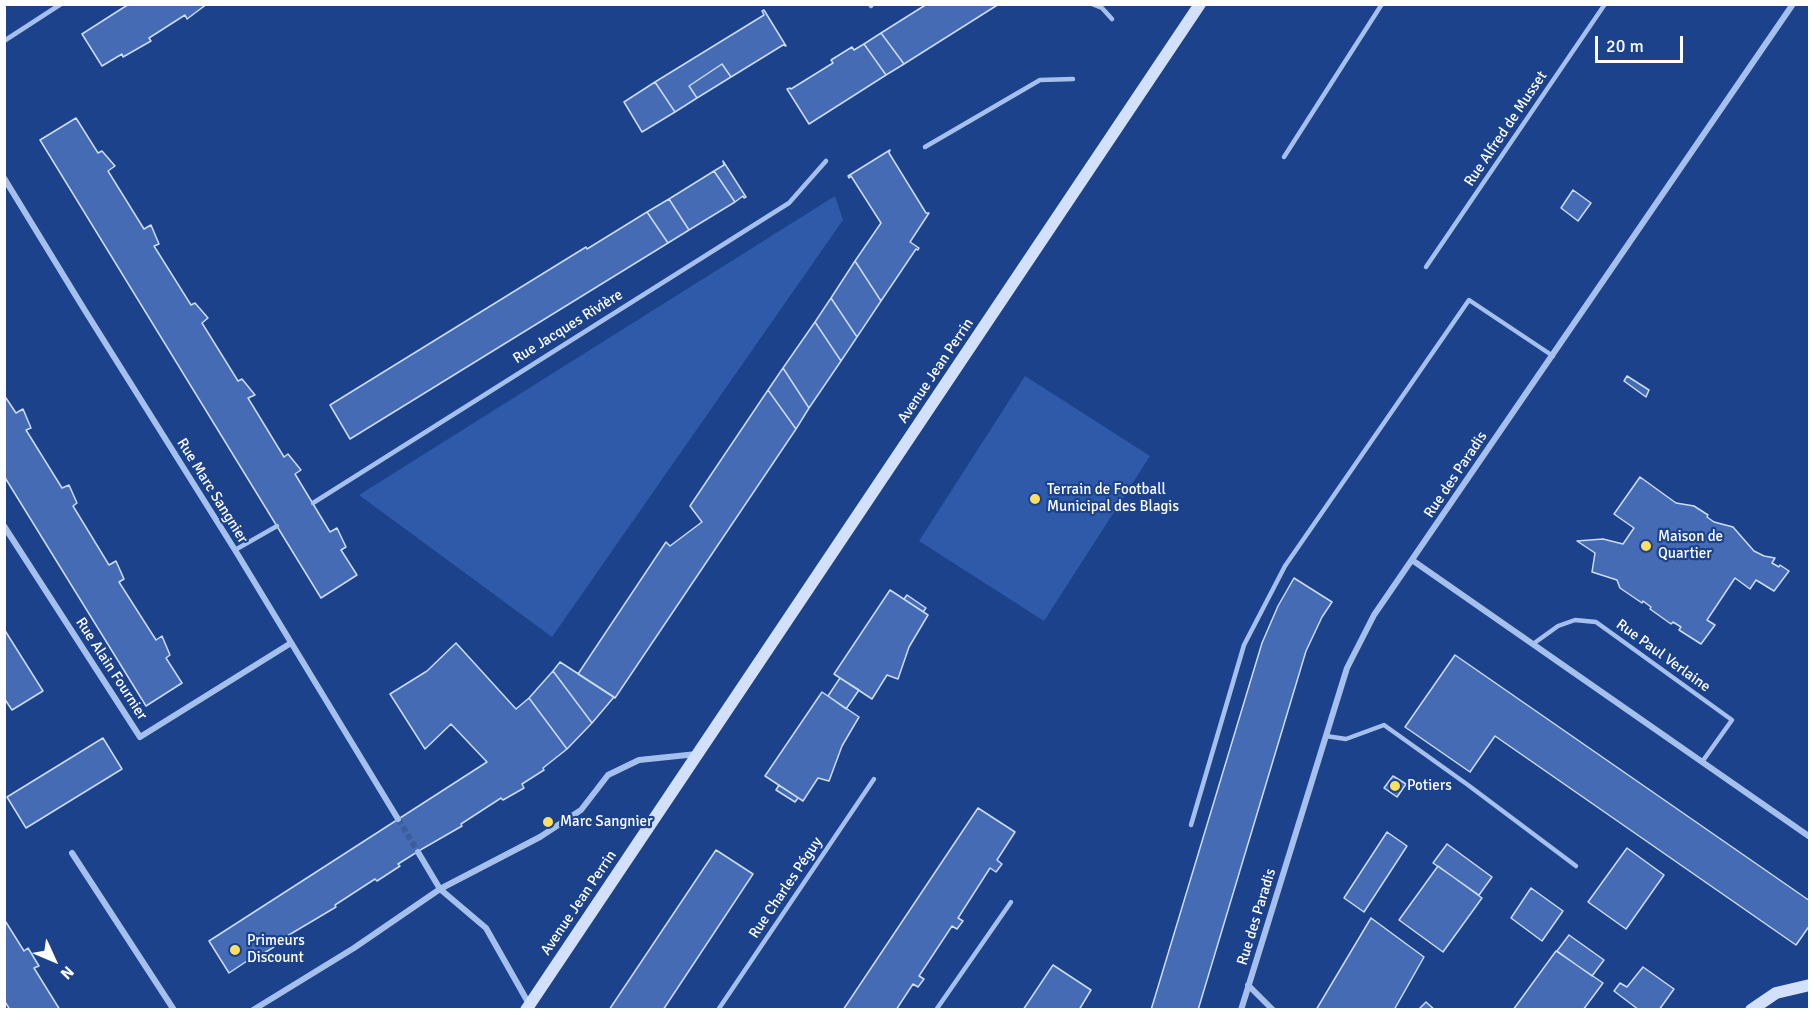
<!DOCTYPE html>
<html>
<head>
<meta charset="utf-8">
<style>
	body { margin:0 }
	#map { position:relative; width:1814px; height:1014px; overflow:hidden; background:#1b428b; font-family:Signika,sans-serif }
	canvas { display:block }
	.frame { position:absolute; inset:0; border:6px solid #fff; pointer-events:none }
	.north { position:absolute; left:24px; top:930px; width:60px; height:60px; -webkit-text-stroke:4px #1b428b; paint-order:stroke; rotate:134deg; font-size:16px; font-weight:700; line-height:24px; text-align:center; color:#fff }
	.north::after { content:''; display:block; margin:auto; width:21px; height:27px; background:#fff; clip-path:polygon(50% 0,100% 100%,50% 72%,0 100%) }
	.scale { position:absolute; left:1595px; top:36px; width:88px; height:27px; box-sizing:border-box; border:3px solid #fff; border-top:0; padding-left:8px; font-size:18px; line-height:21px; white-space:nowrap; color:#fff; -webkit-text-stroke:4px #1b428b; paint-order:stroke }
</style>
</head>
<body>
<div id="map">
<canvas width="1814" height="1014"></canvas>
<div class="frame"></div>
<div class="north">N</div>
<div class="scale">20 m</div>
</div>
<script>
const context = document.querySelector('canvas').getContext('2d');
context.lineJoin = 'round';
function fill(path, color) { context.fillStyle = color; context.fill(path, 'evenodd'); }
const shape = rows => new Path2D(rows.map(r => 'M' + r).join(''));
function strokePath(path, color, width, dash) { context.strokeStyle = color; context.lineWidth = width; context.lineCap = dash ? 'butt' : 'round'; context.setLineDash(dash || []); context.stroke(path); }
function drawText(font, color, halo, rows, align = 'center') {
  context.font = font + ' Signika,sans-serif'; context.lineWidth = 4.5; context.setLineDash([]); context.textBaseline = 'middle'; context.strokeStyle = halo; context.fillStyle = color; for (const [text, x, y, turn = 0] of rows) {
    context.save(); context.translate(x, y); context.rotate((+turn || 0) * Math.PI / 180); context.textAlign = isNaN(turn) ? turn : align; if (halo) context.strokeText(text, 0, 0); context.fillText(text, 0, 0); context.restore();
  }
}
fill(shape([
	[835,196,843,220,552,637,359,495],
	[1025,376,1150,456,1044,621,919,541]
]), '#2e5aa9');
const building = shape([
	[129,4,207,4,187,19,185,15,149,38,151,41,123,57,122,54,102,66,82,34,129,4],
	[927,4,999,4,904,64,881,33,927,4],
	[764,10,786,46,783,45,731,77,722,64,689,86,697,98,675,112,655,82,764,15,762,11,764,10],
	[881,33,904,64,886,75,864,44,881,33],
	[864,44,886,75,809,124,787,89,790,88,791,89,833,63,831,60,852,47,854,50,864,44],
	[722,64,731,77,697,98,689,86,722,64],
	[655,82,675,112,642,132,624,102,655,82],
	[76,118,98,153,102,151,115,166,108,171,144,229,151,225,159,244,154,246,191,305,195,303,208,318,202,323,238,381,242,379,255,395,248,398,284,457,288,454,301,470,295,474,330,532,337,528,346,547,341,550,357,575,321,598,40,140,76,118],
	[890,150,889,153,926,213,929,213,910,242,919,248,918,250,916,249,881,301,855,261,881,223,851,176,849,178,848,176,890,150],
	[723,161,746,197,744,198,743,196,735,202,714,171,724,165,723,161],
	[714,171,735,202,689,230,669,199,714,171],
	[1573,190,1591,203,1578,221,1561,208,1573,190],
	[669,199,689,230,668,243,647,212,669,199],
	[647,212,668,243,350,439,330,405,586,247,587,249,647,212],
	[855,261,881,301,857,337,831,298,855,261],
	[831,298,857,337,841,361,815,322,831,298],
	[815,322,841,361,809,408,783,368,815,322],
	[783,368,809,408,796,429,768,390,783,368],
	[1627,376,1649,390,1646,397,1624,381,1627,376],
	[768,390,796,429,615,698,578,674,666,542,670,546,702,522,690,506,768,390],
	[4,395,16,413,23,409,31,428,26,430,62,488,69,485,77,503,73,506,109,565,116,561,124,579,119,582,156,640,162,636,170,655,166,658,182,683,146,706,4,476,4,395],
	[1640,477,1676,503,1694,506,1708,515,1707,517,1714,522,1733,527,1754,551,1764,556,1775,558,1772,563,1779,567,1780,565,1789,571,1774,591,1756,580,1750,589,1735,578,1707,620,1715,625,1701,644,1679,630,1681,627,1673,622,1671,624,1650,609,1651,607,1643,601,1642,603,1620,588,1617,580,1592,572,1595,553,1577,541,1603,539,1623,544,1634,528,1614,514,1640,477],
	[1294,578,1332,602,1322,617,1306,651,1198,1010,1151,1010,1262,643,1278,606,1294,578],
	[890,590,928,615,909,647,898,679,887,675,872,699,834,674,890,590],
	[907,595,926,608,923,612,904,599,907,595],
	[4,629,43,691,12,710,4,698,4,629],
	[456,643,516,709,529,698,567,749,543,768,544,770,522,784,524,788,503,800,501,798,461,824,462,826,422,849,398,864,400,866,377,881,375,879,335,905,336,907,272,945,274,947,251,961,250,959,229,973,209,941,487,762,451,724,425,749,390,694,427,671,456,643],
	[1455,655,1810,901,1810,925,1796,945,1495,736,1470,772,1405,727,1455,655],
	[560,662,614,697,592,723,553,671,560,662],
	[553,671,592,723,567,749,529,698,553,671],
	[840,678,859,690,846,709,828,696,840,678],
	[822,692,859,717,842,746,829,781,818,778,803,801,765,776,822,692],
	[103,738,122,769,26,828,7,797,103,738],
	[1393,776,1406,784,1397,797,1384,788,1393,776],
	[779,785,798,798,795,802,776,790,779,785],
	[978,808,1015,832,997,860,1002,864,996,872,990,868,958,918,963,921,957,929,952,926,919,976,924,979,918,987,913,984,896,1010,843,1010,978,808],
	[1387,832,1407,846,1364,912,1344,898,1387,832],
	[1447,844,1492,877,1479,895,1433,863,1447,844],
	[1627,848,1664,875,1626,929,1588,902,1627,848],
	[716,850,753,874,663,1010,609,1010,716,850],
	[1438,866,1482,898,1443,952,1399,920,1438,866],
	[1531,888,1563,911,1542,941,1511,918,1531,888],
	[1371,918,1424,957,1394,1010,1316,1010,1371,918],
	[4,919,24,951,28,948,39,966,34,968,60,1010,10,1010,4,1000,4,919],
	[1569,935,1604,960,1592,976,1557,951,1569,935],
	[1556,951,1603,983,1583,1010,1513,1010,1556,951],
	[1053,965,1091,990,1079,1010,1023,1010,1053,965],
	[1643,967,1674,989,1659,1010,1639,1010,1614,991,1620,983,1627,987,1643,967],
	[1426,1002,1435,1010,1418,1010,1426,1002]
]);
fill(building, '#446bb3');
strokePath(building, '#ccdcf9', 1.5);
strokePath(shape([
	[398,819,418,852]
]), '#3d5e9c', 6, [6, 3]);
strokePath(shape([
	[1092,4,1102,8,1112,19],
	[871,6,872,4],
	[4,41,61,4],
	[925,147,1040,80,1073,79],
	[1284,157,1382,4],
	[1426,267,1605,4],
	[313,503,789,203,826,161],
	[235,550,277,526],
	[1533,644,1558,626,1575,620,1596,622,1732,720,1702,762],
	[1326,736,1346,739,1384,725,1468,785,1576,866],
	[1191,825,1244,645,1285,566,1469,300,1553,356],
	[718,1010,874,779],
	[936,1010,1011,902]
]), '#a6c0ed', 4.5);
strokePath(shape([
	[4,178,84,309,235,550,398,819],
	[4,526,140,737,291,643],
	[1412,560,1810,837],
	[418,852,440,889,486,928,529,1004],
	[72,853,174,1010],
	[1248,985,1273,1010],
	[253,1010,354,948,440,889,540,837,581,810,608,775,639,760,697,754],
	[1241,1010,1347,668,1374,615,1793,4]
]), '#a6c0ed', 6);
strokePath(shape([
	[526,1010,1200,4],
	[1751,1010,1776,993,1810,985]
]), '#d3e0f9', 12);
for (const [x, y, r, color] of [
	[1035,499,6,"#fedf63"],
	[1646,546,6,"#fedf63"],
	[1395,786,6,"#fedf63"],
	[548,822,6,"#fedf63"],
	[235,950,6,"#fedf63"]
]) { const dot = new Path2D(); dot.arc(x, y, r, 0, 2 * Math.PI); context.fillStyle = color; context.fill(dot); strokePath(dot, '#1b428b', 2); }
drawText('15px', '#fff', '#1b428b', [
	["Rue Alfred de Musset",1506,129,-56],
	["Rue Jacques Rivière",568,327,-32],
	["Avenue Jean Perrin",936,371,-56],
	["Rue des Paradis",1456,475,-56],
	["Rue Marc Sangnier",212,491,58],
	["Rue Paul Verlaine",1663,656,36],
	["Rue Alain Fournier",111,669,57],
	["Rue Charles Péguy",786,888,-56],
	["Avenue Jean Perrin",579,903,-56],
	["Rue des Paradis",1257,917,-73]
]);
drawText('15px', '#fff', '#1b428b', [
	["Terrain de Football",1047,490],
	["Municipal des Blagis",1047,507],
	["Maison de",1658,537],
	["Quartier",1658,554],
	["Potiers",1407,786],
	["Marc Sangnier",560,822],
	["Primeurs",247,941],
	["Discount",247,958]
], 'left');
</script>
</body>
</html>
